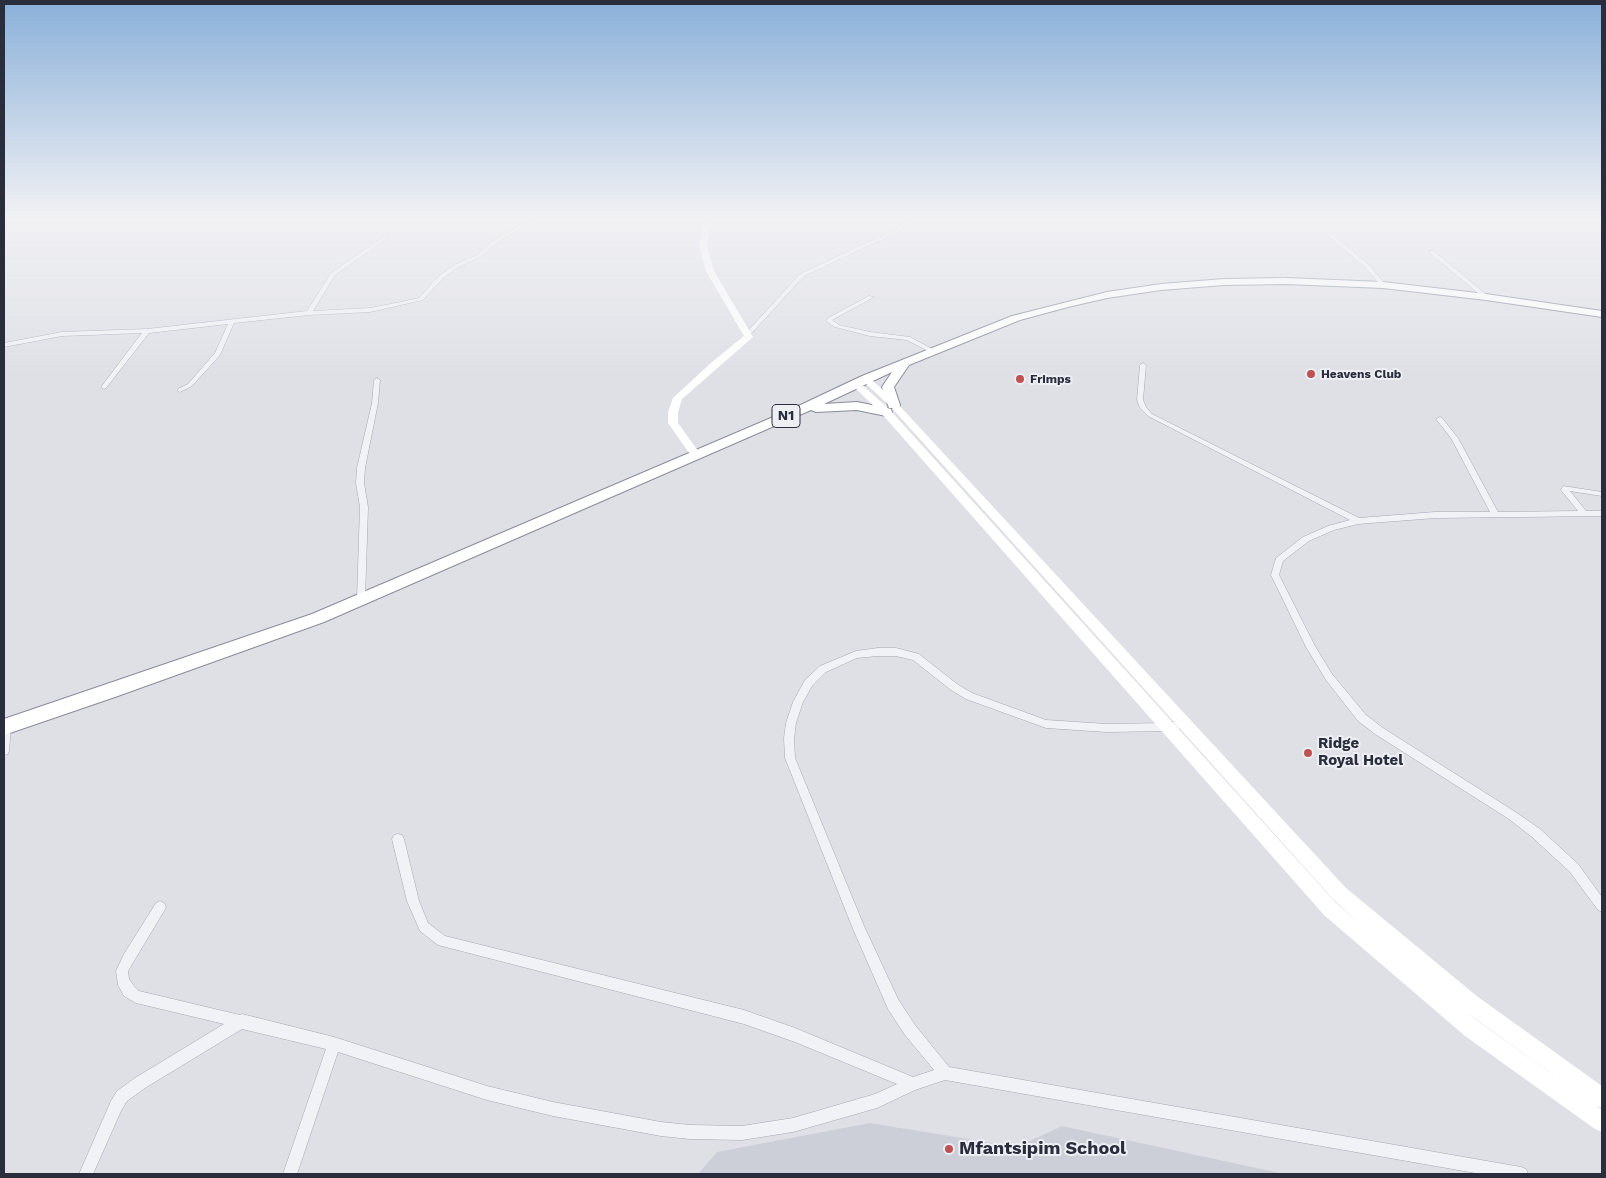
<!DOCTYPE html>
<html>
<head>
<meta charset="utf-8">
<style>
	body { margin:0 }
	#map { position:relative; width:1606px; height:1178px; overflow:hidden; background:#dfe0e6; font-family:"Work Sans",sans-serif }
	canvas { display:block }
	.frame { position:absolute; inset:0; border:5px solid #2a2d3c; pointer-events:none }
</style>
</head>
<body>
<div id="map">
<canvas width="1606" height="1178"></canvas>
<div class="frame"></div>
</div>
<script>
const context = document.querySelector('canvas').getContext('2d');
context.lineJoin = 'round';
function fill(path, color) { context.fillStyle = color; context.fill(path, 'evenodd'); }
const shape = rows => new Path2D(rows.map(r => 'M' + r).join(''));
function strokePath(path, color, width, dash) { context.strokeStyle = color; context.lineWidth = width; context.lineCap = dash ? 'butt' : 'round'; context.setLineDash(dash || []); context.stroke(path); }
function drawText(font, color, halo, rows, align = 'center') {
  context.font = font + ' "Work Sans",sans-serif'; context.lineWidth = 4; context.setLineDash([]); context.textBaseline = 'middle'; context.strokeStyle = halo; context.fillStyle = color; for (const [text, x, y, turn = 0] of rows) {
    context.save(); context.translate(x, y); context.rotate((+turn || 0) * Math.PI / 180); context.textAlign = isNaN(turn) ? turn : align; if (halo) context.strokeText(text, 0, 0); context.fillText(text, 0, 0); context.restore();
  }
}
fill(shape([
	[870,1123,1017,1147,1062,1126,1284,1174,698,1174,717,1152]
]), '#cdcfd8');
const street = shape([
	[912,216,916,216,900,231,804,276,750,335,746,335,746,333,800,274,896,229,912,216],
	[530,219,534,220,497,243,481,257,460,266,443,278,423,300,370,312,309,315,234,323,220,355,192,386,180,392,177,390,178,389,188,384,215,353,228,324,149,333,106,388,104,389,101,387,142,333,62,336,4,347,4,343,62,332,147,329,307,311,331,273,386,235,389,237,388,238,335,275,313,311,370,308,401,302,419,298,439,276,456,264,477,255,493,241,530,219],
	[1327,233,1331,233,1370,266,1385,284,1385,286,1381,286,1366,268,1327,235,1327,233],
	[1430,251,1434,251,1488,296,1488,298,1484,298,1430,253,1430,251],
	[869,296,874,297,832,320,839,325,870,332,910,337,934,350,934,352,930,352,907,340,870,336,835,327,826,321,828,318,869,296],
	[1143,363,1146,365,1143,400,1146,407,1152,414,1359,518,1435,512,1490,512,1451,438,1436,419,1440,417,1442,418,1458,438,1498,512,1578,511,1561,490,1563,486,1602,492,1602,496,1570,491,1586,511,1602,511,1602,516,1435,518,1358,524,1334,530,1309,541,1283,561,1279,575,1315,646,1332,674,1366,715,1383,728,1517,813,1540,829,1578,864,1602,897,1602,912,1598,910,1570,872,1532,837,1509,819,1375,734,1358,721,1326,680,1306,647,1271,575,1276,558,1303,537,1328,526,1350,520,1148,416,1140,408,1137,400,1140,365,1143,363],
	[377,378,380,380,378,403,365,468,364,483,368,507,365,599,361,602,357,599,360,507,356,483,357,468,372,403,374,380,377,378],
	[878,648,896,648,919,654,957,684,972,693,1046,720,1107,724,1166,723,1184,720,1188,721,1189,724,1188,727,1184,728,1166,731,1107,732,1046,728,966,699,951,690,913,660,896,656,878,656,857,658,826,672,812,686,803,702,796,723,794,738,795,758,864,926,898,999,915,1025,949,1067,1521,1167,1526,1169,1528,1174,1481,1174,945,1080,915,1090,877,1108,793,1132,742,1140,690,1139,661,1136,553,1116,487,1100,338,1052,297,1174,283,1174,326,1049,242,1029,145,1088,127,1101,121,1111,93,1174,79,1174,111,1101,117,1091,135,1078,224,1024,136,1003,124,996,118,985,116,971,124,954,156,903,160,901,164,903,166,907,164,911,128,971,129,979,134,986,139,991,240,1015,242,1014,334,1037,487,1086,553,1102,661,1122,690,1125,742,1126,793,1118,875,1094,897,1084,795,1042,744,1024,438,945,420,931,407,901,392,839,394,835,398,834,402,835,404,839,419,901,428,923,445,936,744,1010,795,1028,913,1077,934,1070,905,1035,888,1009,853,929,785,758,784,738,786,723,793,702,805,680,820,666,856,651,878,648],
	[6,722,10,723,11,726,9,751,8,754,4,755,4,723,6,722]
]);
const highway = shape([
	[1286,278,1383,282,1486,294,1602,311,1602,317,1486,300,1383,288,1286,284,1224,285,1161,290,1107,298,1068,307,1020,320,909,365,894,387,900,405,899,408,889,408,882,387,892,372,824,404,857,402,891,409,892,412,891,415,886,416,857,410,816,412,811,410,324,622,115,697,4,735,4,719,312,614,792,409,862,376,1012,316,1107,292,1161,284,1224,279,1286,278]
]);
strokePath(street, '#a5a7b0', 1);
strokePath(highway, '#888c9b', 2);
fill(street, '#f1f2f5');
fill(shape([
	[705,216,712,216,707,245,714,271,753,337,682,399,678,412,678,423,701,455,696,458,692,457,668,423,668,412,673,398,712,362,744,336,706,271,699,245,705,216],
	[866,376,869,377,897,403,1346,888,1478,997,1602,1086,1602,1108,1596,1106,1602,1110,1602,1132,1595,1129,1465,1036,1324,915,882,414,853,386,853,382,859,382,890,410,1336,903,1359,923,1334,900,891,407,863,381,861,379,866,376],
	[1466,1012,1573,1089,1479,1022,1466,1012]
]), '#fff');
fill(highway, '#fff');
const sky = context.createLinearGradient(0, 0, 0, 380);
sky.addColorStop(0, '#8ab0d9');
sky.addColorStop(0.57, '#f1f1f4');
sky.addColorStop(1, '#f1f1f400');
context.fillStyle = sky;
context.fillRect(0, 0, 1606, 380);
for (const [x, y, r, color] of [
	[1311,374,5,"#be5351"],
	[1020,379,5,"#be5351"],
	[1308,753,5,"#be5351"],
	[949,1149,5,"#be5351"]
]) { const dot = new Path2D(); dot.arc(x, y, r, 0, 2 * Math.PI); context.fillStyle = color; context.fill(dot); strokePath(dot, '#eeeff4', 2); }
drawText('bold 12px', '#2a2d3c', '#eeeff4', [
	["Heavens Club",1321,374],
	["Frimps",1030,379]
], 'left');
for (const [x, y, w] of [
	[786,416,28]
]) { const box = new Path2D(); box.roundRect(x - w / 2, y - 11.5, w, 23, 4); context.fillStyle = '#eeeff4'; context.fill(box); strokePath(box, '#2a2d3c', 1); }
drawText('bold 14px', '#2a2d3c', null, [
	["N1",786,416]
]);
drawText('bold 15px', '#2a2d3c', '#eeeff4', [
	["Ridge",1318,744],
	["Royal Hotel",1318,761]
], 'left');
drawText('bold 18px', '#2a2d3c', '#eeeff4', [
	["Mfantsipim School",959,1149]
], 'left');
</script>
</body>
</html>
